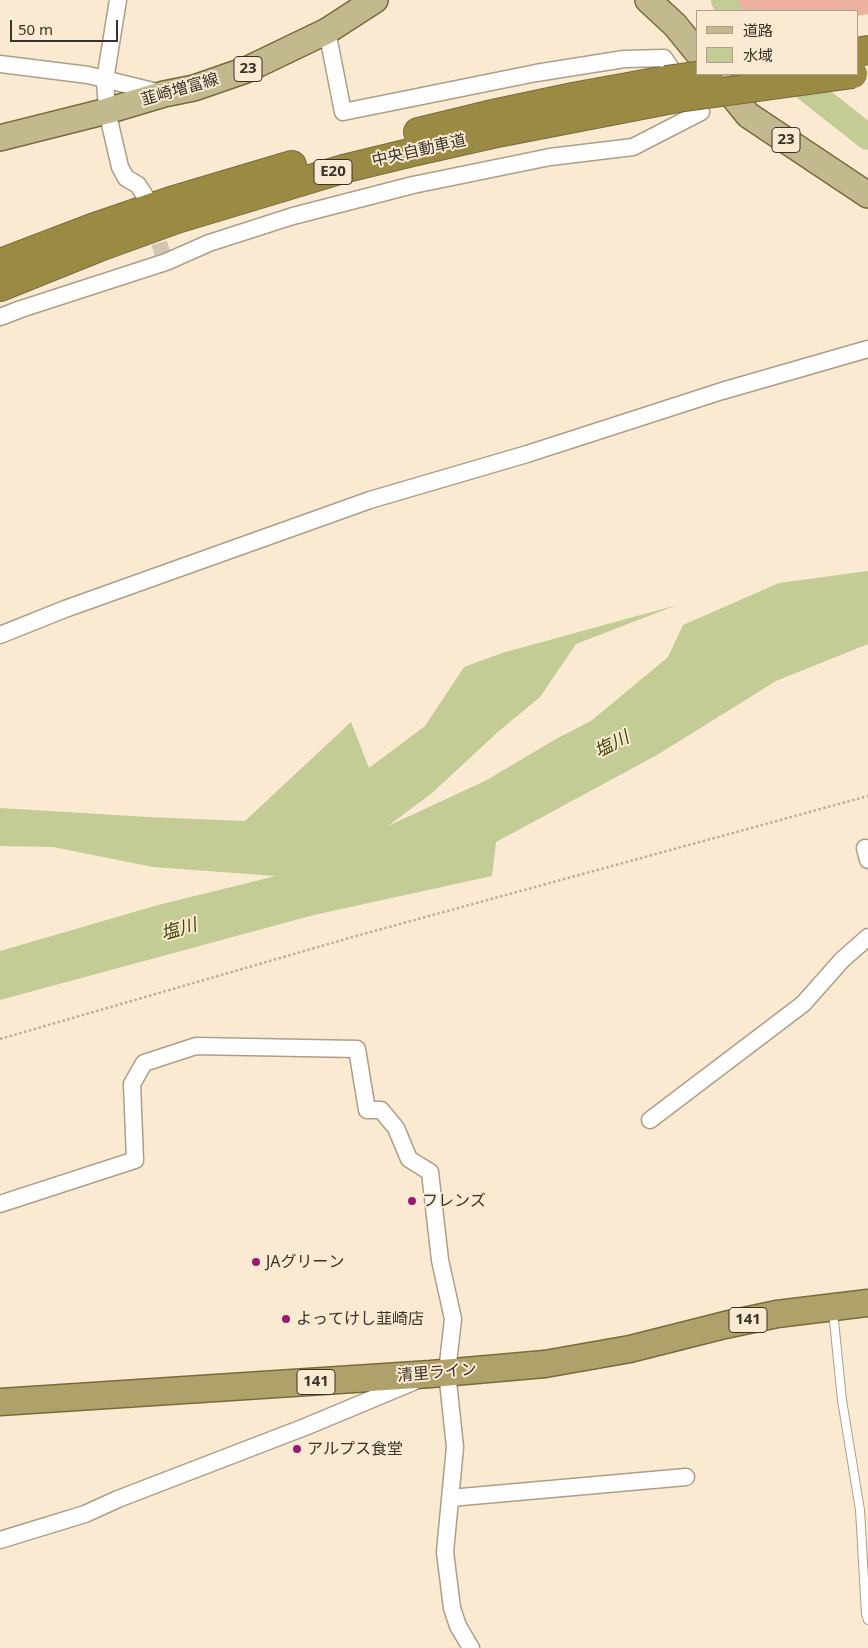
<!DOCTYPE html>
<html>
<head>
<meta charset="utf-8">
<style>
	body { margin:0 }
	#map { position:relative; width:868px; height:1648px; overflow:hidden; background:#faead2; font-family:"Noto Sans","Noto Sans JP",sans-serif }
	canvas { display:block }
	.legend { position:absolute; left:696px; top:10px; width:162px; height:65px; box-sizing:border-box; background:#faead2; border:1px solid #ada08e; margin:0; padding:6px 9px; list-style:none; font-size:15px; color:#393229 }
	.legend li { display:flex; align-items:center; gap:10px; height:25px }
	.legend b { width:25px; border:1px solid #ada08e }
	.scale { position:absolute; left:10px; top:20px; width:108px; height:22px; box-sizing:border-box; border:2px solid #393229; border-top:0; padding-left:6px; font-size:15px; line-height:18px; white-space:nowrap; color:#393229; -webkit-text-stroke:4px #faead2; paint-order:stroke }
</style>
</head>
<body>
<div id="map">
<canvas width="868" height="1648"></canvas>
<ul class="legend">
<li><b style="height:6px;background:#c2b98f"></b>道路</li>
<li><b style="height:14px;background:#c3cc95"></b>水域</li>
</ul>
<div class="scale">50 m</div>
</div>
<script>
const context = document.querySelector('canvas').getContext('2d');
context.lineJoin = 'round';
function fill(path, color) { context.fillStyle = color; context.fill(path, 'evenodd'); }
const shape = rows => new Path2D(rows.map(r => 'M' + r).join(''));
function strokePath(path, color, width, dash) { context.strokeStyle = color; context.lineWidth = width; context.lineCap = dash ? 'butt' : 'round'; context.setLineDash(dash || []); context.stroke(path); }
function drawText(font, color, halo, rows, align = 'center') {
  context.font = font + ' "Noto Sans","Noto Sans JP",sans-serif'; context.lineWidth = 4; context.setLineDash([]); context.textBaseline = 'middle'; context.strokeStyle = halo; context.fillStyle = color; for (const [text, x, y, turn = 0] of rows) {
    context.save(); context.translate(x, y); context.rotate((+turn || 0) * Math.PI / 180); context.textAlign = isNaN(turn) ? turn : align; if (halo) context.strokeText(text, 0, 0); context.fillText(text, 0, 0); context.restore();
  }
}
fill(shape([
	[717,0,868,0,868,14,857,16,857,11,720,11]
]), '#ecb29f');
fill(shape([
	[868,571,868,644,776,681,657,755,496,842,492,876,314,915,0,1000,0,951,158,905,276,876,153,867,53,847,0,846,0,808,148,817,245,821,351,722,369,768,425,726,464,667,502,653,677,605,576,644,540,697,499,731,432,793,388,826,487,780,554,740,591,721,668,657,683,625,779,583]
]), '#c3cc95');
strokePath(shape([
	[724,0,729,11],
	[788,74,868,137]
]), '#c3cc95', 26);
strokePath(shape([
	[152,220,163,255]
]), '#d3c5b0', 16, [16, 8]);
const service = shape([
	[833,1311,842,1400,860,1510,866,1614,868,1620]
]);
const minor = shape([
	[118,0,105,80,107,111,120,167,126,178,138,185,145,196],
	[0,64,88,75,161,93],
	[0,317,21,309,166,262,209,243,293,216,413,185,550,157,633,147,701,112,664,58,624,59,536,73,343,112,327,31],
	[0,635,65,609,370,500,527,454,722,391,868,349],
	[865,848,868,860],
	[650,1120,803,1004,842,960,868,937],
	[0,1204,135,1160,132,1084,144,1063,196,1046,357,1049,367,1110,381,1110,396,1128,409,1159,430,1172,440,1260,453,1319,447,1372,455,1447,445,1552,452,1608,458,1626,471,1648],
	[450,1498,686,1477],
	[0,1540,85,1514,118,1499,305,1427,413,1382]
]);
const primary = shape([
	[648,0,675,25,697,52],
	[718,78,748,115,868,195],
	[0,138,107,111,164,94,194,88,246,70,327,31,375,0]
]);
const trunk = shape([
	[0,1402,431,1374,545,1364,630,1349,725,1325,777,1314,868,1303]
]);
const motorway = shape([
	[857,52,868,50],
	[418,132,488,115,573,97,666,80],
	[0,263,92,228,171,201,292,165],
	[0,287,97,248,177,219,343,169,413,152,492,134,678,98]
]);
strokePath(service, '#ad9e88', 10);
strokePath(minor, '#ad9e88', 19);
strokePath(primary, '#786b3b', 28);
strokePath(trunk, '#786b3b', 29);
strokePath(motorway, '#786b3b', 30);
strokePath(shape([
	[0,1039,356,936,868,796]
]), '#bbae9b', 2.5, [2.5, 2.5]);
strokePath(service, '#fff', 8);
strokePath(minor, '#fff', 16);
strokePath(primary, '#c2b98f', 25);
strokePath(trunk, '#aea26a', 26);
strokePath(motorway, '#9a8a44', 28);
const motorwayBridge = shape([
	[666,80,709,74],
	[678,98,853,74]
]);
strokePath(motorwayBridge, '#786b3b', 30, []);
strokePath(motorwayBridge, '#9a8a44', 28);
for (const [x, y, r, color] of [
	[412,1201,5,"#971b73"],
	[256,1262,5,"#971b73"],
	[286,1319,5,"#971b73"],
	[297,1449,5,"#971b73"]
]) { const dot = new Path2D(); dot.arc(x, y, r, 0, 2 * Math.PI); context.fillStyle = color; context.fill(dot); strokePath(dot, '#faead2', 2); }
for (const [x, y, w] of [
	[248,69,28],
	[786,140,28],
	[333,172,38],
	[748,1320,38],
	[316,1382,38]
]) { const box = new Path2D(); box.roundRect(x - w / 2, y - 12.5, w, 25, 4); context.fillStyle = '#faead2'; context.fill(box); strokePath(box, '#393229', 1); }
drawText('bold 15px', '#393229', null, [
	["23",248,69],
	["23",786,140],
	["E20",333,172],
	["141",748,1320],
	["141",316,1382]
]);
drawText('16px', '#393229', '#faead2', [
	["韮崎増富線",180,90,-16],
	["中央自動車道",419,151,-13],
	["清里ライン",437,1373,-5]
]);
drawText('16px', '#393229', '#faead2', [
	["フレンズ",422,1201],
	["JAグリーン",266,1262],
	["よってけし韮崎店",296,1319],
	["アルプス食堂",307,1449]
], 'left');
drawText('italic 18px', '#424807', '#faead2', [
	["塩川",612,745,-27],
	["塩川",179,930,-16]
]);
</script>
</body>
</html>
